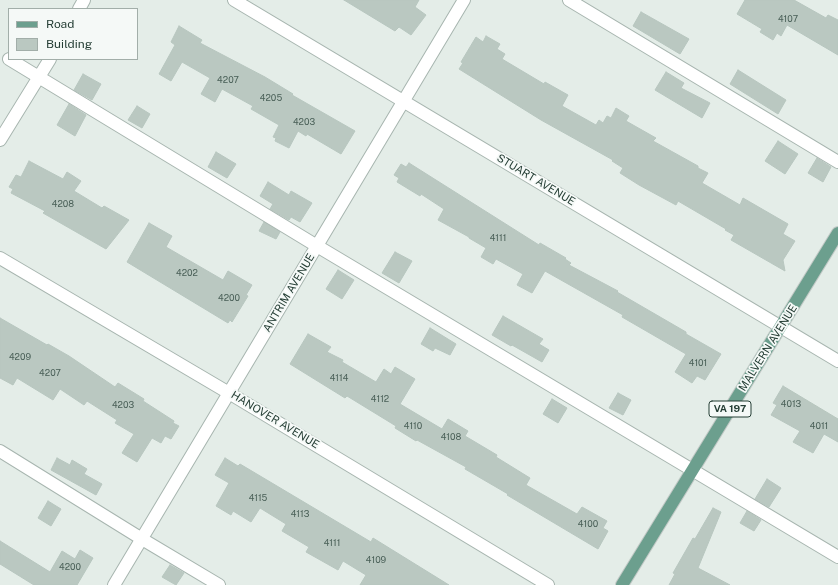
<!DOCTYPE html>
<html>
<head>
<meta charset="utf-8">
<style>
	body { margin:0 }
	#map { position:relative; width:838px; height:585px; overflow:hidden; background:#e4ede8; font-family:"Public Sans",sans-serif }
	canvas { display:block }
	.legend { position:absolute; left:8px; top:8px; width:130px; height:52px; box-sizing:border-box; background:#f5f9f7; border:1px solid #a2aea9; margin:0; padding:5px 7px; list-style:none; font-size:12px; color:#253e35 }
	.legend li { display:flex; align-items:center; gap:8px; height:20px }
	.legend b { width:20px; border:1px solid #a2aea9 }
</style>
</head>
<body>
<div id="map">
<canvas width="838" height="585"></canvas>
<ul class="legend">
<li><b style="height:5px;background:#6c9f8e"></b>Road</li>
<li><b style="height:11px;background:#bac8c1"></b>Building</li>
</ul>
</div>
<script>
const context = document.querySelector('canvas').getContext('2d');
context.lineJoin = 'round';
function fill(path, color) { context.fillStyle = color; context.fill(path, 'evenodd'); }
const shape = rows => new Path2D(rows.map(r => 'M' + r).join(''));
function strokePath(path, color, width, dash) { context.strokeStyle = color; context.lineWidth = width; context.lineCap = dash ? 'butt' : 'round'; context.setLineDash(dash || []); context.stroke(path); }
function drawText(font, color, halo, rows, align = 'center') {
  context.font = font + ' "Public Sans",sans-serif'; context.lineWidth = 3.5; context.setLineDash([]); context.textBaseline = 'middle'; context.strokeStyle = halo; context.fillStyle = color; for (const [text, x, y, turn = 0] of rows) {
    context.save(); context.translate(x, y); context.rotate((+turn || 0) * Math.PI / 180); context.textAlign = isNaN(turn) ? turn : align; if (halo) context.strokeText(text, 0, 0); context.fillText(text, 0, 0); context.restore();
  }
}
const building = shape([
	[344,0,419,0,415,7,426,15,411,35,399,27,395,31,344,0],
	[745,0,794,0,826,18,828,15,838,20,838,55,787,25,781,36,777,33,773,40,760,32,762,29,737,14,745,0],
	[641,12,689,39,680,54,633,26,641,12],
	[179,26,202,40,200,43,265,77,293,94,292,95,355,131,341,154,307,134,306,136,298,131,289,148,275,141,276,138,273,137,279,125,251,109,253,106,222,89,215,102,201,94,210,78,182,62,171,81,159,74,175,45,171,42,179,26],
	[486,36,500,44,497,49,505,54,502,59,544,84,545,82,568,95,562,106,596,125,599,120,603,123,607,116,611,118,616,108,629,116,626,121,656,138,653,141,698,166,698,168,708,173,702,183,740,205,743,198,788,224,783,234,795,241,783,260,785,271,731,240,734,235,725,230,726,229,678,201,676,205,639,185,620,173,623,168,612,161,613,160,541,120,459,69,463,63,461,62,476,37,483,42,486,36],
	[738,70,786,100,778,114,730,84,738,70],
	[666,72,684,83,681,88,710,103,702,118,655,90,666,72],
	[83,74,101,84,92,100,74,90,83,74],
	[69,104,86,115,75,136,57,125,69,104],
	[137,106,150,114,142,128,128,120,137,106],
	[778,141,798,154,785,174,765,161,778,141],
	[216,152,236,164,227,178,208,167,216,152],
	[817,158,831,167,823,182,808,173,817,158],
	[29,161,63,179,67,172,81,181,74,191,102,208,104,206,129,220,106,249,43,213,45,211,11,193,13,189,9,187,16,175,21,177,29,161],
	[409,163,539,245,540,243,566,258,565,259,571,263,569,265,618,291,617,292,686,332,686,334,721,354,705,380,697,376,692,383,675,372,686,354,622,317,623,315,545,271,532,293,517,285,523,274,496,259,493,264,481,257,486,248,469,238,469,237,438,220,444,209,421,194,420,196,397,182,399,178,394,175,401,164,406,167,409,163],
	[268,182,289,195,291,191,312,203,300,222,291,217,289,220,270,209,273,204,260,196,268,182],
	[264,222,280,232,276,239,259,231,264,222],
	[149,223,172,236,166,247,223,280,228,271,252,285,246,295,248,296,232,322,230,320,228,323,127,262,149,223],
	[395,252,412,261,399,283,382,273,395,252],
	[338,270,354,280,342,299,326,289,338,270],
	[503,316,543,339,539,344,549,350,542,362,512,345,511,346,492,335,503,316],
	[0,318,47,345,48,344,69,356,115,387,118,383,144,399,143,401,174,421,173,423,179,426,171,439,165,436,161,443,152,438,137,462,122,453,134,434,115,423,117,420,87,401,84,405,60,389,53,400,17,378,13,385,0,378,0,318],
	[430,328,456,344,450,355,435,348,433,351,421,344,430,328],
	[308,334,331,347,327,352,343,360,342,362,376,382,384,369,391,374,395,367,415,379,400,404,442,429,448,419,468,431,465,436,497,455,496,457,530,478,526,485,577,514,582,507,607,521,603,528,608,531,598,549,507,495,508,494,465,469,466,467,417,440,416,441,395,428,396,426,347,396,345,398,290,364,308,334],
	[783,386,838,419,838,442,824,434,813,453,793,442,800,431,771,415,777,405,773,403,783,386],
	[618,393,631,400,623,415,609,408,618,393],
	[552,399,567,408,558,423,543,414,552,399],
	[57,458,70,465,72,460,87,469,84,474,102,484,96,495,51,470,57,458],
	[225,458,238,466,240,464,371,542,373,538,449,585,360,585,366,575,343,561,338,570,306,552,309,547,282,531,286,524,260,508,251,522,233,511,231,515,216,506,229,483,215,475,225,458],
	[767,479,781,488,769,507,755,499,767,479],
	[48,501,61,509,51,526,38,518,48,501],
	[713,508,721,512,698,568,730,585,669,585,675,574,673,573,693,538,695,539,713,508],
	[747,511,761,520,754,531,740,523,747,511],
	[0,541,50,572,62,551,75,559,80,550,93,558,77,585,34,585,0,564,0,541],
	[170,565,184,573,176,585,162,577,170,565]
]);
fill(building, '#bac8c1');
strokePath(building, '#b7c6bf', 1);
const minor = shape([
	[234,0,838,361],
	[569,0,838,162],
	[79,9,84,0],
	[9,59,317,246,838,557],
	[0,140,50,59],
	[0,258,229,393,548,585],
	[0,451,142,539,219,585],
	[114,585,464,0]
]);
const major = shape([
	[622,585,838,233]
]);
strokePath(minor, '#a7b5af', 14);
strokePath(major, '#c2c9c6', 14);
strokePath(minor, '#fff', 12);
strokePath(major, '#6c9f8e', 12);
drawText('9px', '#4a6058', null, [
	["4107",788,19],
	["4207",228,80],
	["4205",271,98],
	["4203",304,122],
	["4208",63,204],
	["4111",498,238],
	["4202",187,273],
	["4200",229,298],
	["4209",20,357],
	["4101",698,363],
	["4207",50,373],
	["4114",339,378],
	["4112",380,399],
	["4013",791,404],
	["4203",123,405],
	["4110",413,426],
	["4011",819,426],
	["4108",451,437],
	["4115",258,498],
	["4113",300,514],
	["4100",588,524],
	["4111",332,543],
	["4109",376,560],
	["4200",70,567]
]);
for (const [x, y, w] of [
	[730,409,42]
]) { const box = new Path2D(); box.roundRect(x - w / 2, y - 8, w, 16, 3); context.fillStyle = '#f5f9f7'; context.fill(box); strokePath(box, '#253e35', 1); }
drawText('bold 10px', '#253e35', null, [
	["VA 197",730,409]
]);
drawText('11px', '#253e35', '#f5f9f7', [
	["STUART AVENUE",536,180,31],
	["ANTRIM AVENUE",289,293,-59],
	["MALVERN AVENUE",768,348,-58],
	["HANOVER AVENUE",275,420,31]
]);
</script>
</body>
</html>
